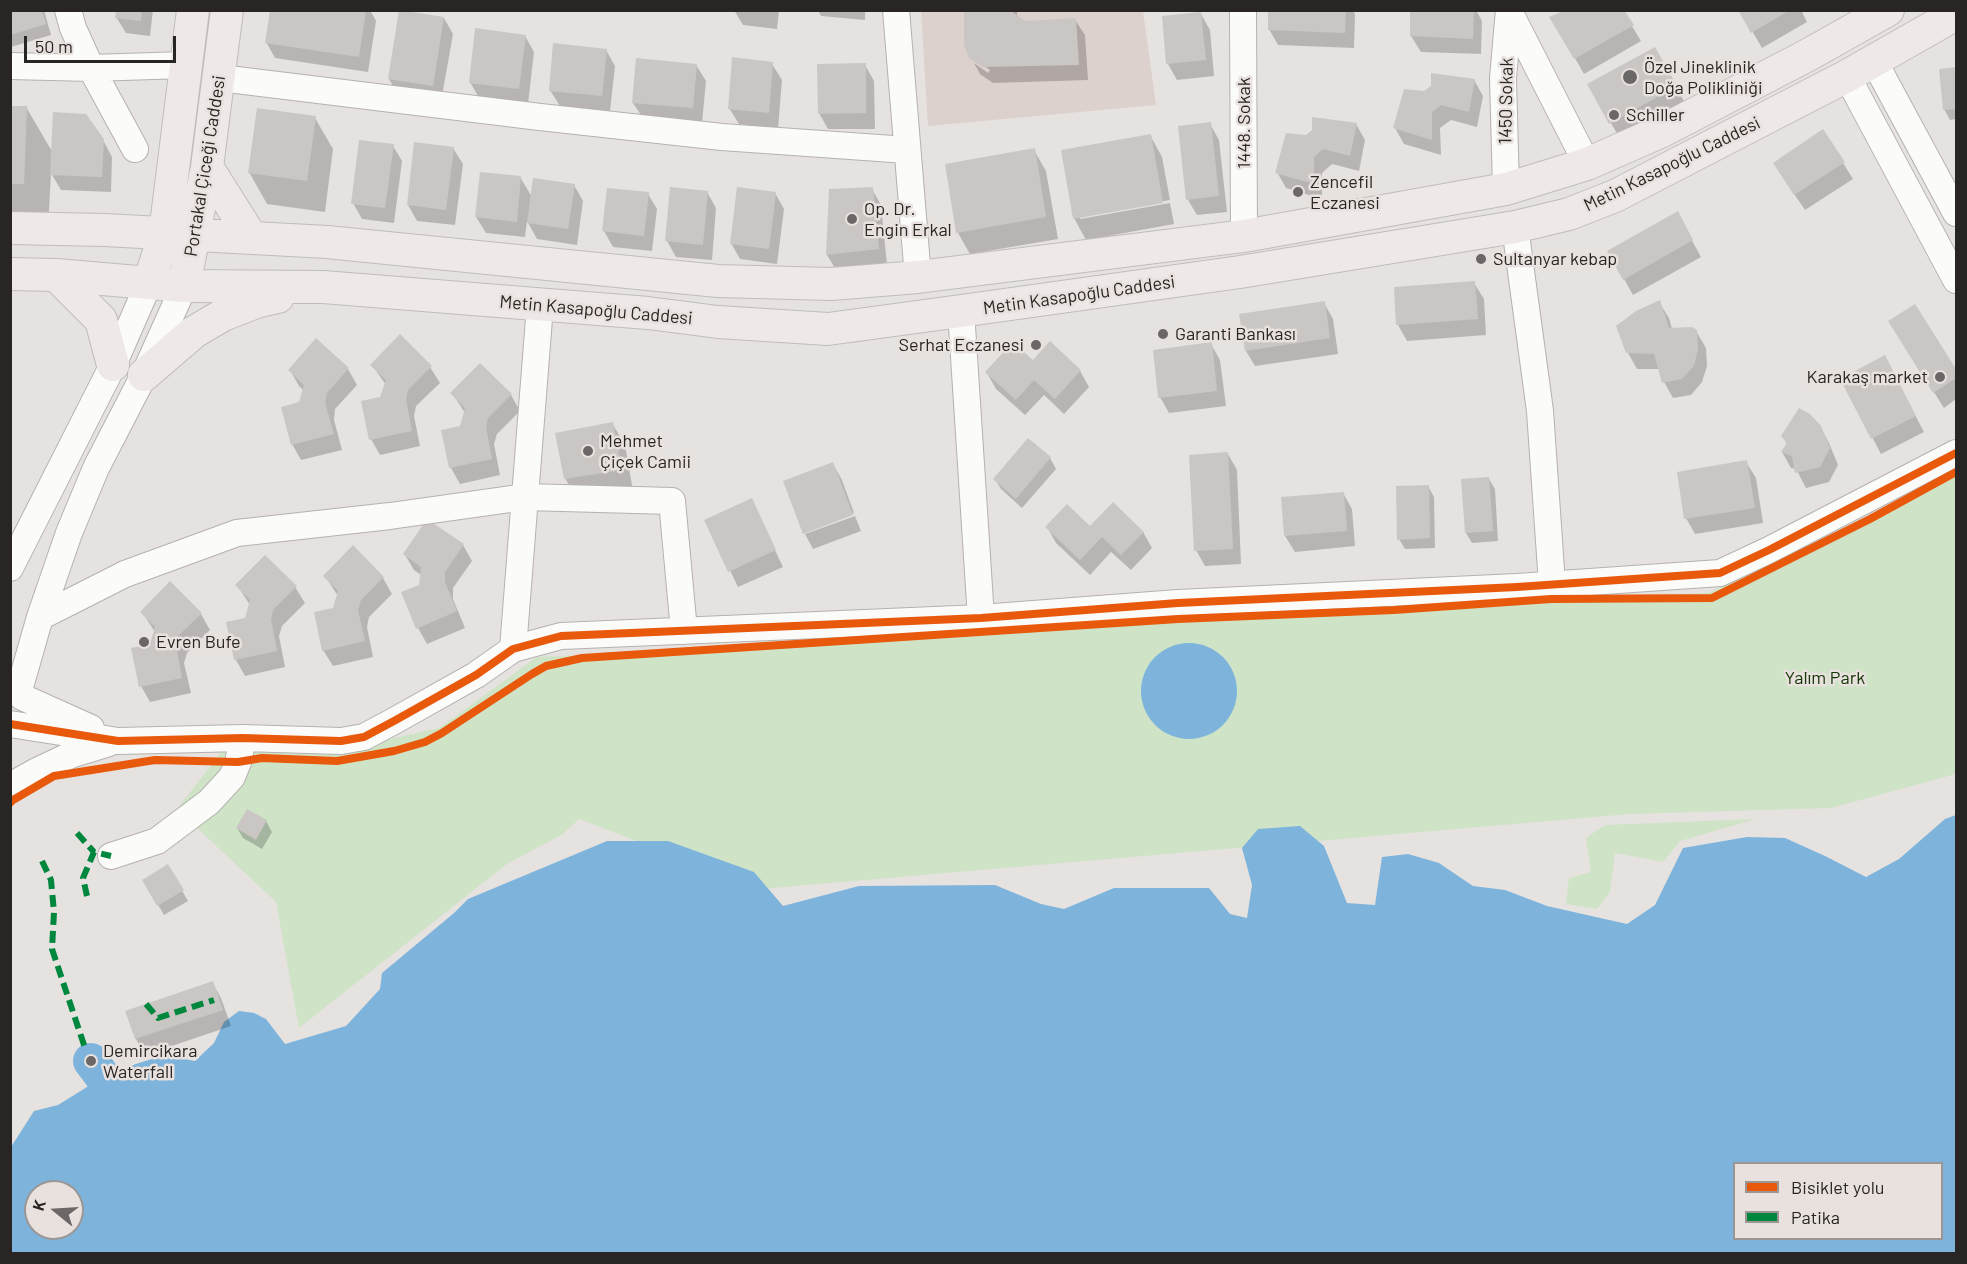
<!DOCTYPE html>
<html>
<head>
<meta charset="utf-8">
<style>
	body { margin:0 }
	#map { position:relative; width:1967px; height:1264px; overflow:hidden; background:#e6e2e0; font-family:Barlow,sans-serif }
	canvas { display:block }
	.frame { position:absolute; inset:0; border:12px solid #282524; pointer-events:none }
	.legend { position:absolute; left:1733px; top:1162px; width:210px; height:78px; box-sizing:border-box; background:#e8e1de; border:2px solid #9b9694; margin:0; padding:8px 10px; list-style:none; font-size:18px; color:#282524 }
	.legend li { display:flex; align-items:center; gap:12px; height:30px }
	.legend b { width:30px; border:2px solid #9b9694 }
	.north { position:absolute; left:24px; top:1180px; width:60px; height:60px; box-sizing:border-box; background:#e8e1de; border:2px solid #9b9694; border-radius:50%; rotate:288deg; font-size:16px; font-weight:700; line-height:24px; text-align:center; color:#282524 }
	.north::after { content:''; display:block; margin:auto; width:21px; height:27px; background:#6a6766; clip-path:polygon(50% 0,100% 100%,50% 72%,0 100%) }
	.scale { position:absolute; left:24px; top:36px; width:152px; height:27px; box-sizing:border-box; border:3px solid #282524; border-top:0; padding-left:8px; font-size:18px; line-height:21px; white-space:nowrap; color:#282524; -webkit-text-stroke:4px #e8e1de; paint-order:stroke }
</style>
</head>
<body>
<div id="map">
<canvas width="1967" height="1264"></canvas>
<div class="frame"></div>
<ul class="legend">
<li><b style="height:8px;background:#e8590c"></b>Bisiklet yolu</li>
<li><b style="height:8px;background:#00873e"></b>Patika</li>
</ul>
<div class="north">K</div>
<div class="scale">50 m</div>
</div>
<script>
const context = document.querySelector('canvas').getContext('2d');
context.lineJoin = 'round';
function fill(path, color) { context.fillStyle = color; context.fill(path, 'evenodd'); }
const shape = rows => new Path2D(rows.map(r => 'M' + r).join(''));
function strokePath(path, color, width, dash) { context.strokeStyle = color; context.lineWidth = width; context.lineCap = dash ? 'butt' : 'round'; context.setLineDash(dash || []); context.stroke(path); }
function drawText(font, color, halo, rows, align = 'center') {
  context.font = font + ' Barlow,sans-serif'; context.lineWidth = 5; context.setLineDash([]); context.textBaseline = 'middle'; context.strokeStyle = halo; context.fillStyle = color; for (const [text, x, y, turn = 0] of rows) {
    context.save(); context.translate(x, y); context.rotate((+turn || 0) * Math.PI / 180); context.textAlign = isNaN(turn) ? turn : align; if (halo) context.strokeText(text, 0, 0); context.fillText(text, 0, 0); context.restore();
  }
}
fill(shape([
	[921,11,1143,11,1156,105,928,126]
]), '#dcd1cd');
fill(shape([
	[1956,469,1956,774,1831,808,1630,814,761,889,579,819,563,834,507,864,299,1028,276,902,177,809,226,746,297,754,336,751,439,728,537,657,694,651,1319,614,1708,593,1872,516],
	[1756,819,1680,841,1663,862,1615,853,1610,892,1597,909,1566,904,1569,878,1591,872,1586,838,1605,825]
]), '#cfe3c7');
fill(shape([
	'1141 691a48 48 0 1 1 96 0a48 48 0 1 1-96 0Z',
	[1956,815,1956,1253,11,1253,11,1147,34,1111,58,1105,103,1077,136,1064,164,1055,195,1061,214,1043,224,1022,239,1011,254,1013,266,1019,285,1044,346,1026,380,989,382,973,454,913,468,899,607,841,668,841,754,872,783,906,859,886,995,885,1041,904,1064,909,1114,888,1209,888,1230,914,1247,918,1252,885,1242,848,1258,829,1300,826,1324,846,1347,903,1375,905,1382,857,1408,854,1439,863,1473,886,1505,890,1547,906,1627,924,1655,905,1683,848,1747,837,1785,838,1825,856,1866,877,1899,859,1945,819],
	[1734,1164,1942,1164,1942,1238,1734,1238],
	[36,1192,72,1192,72,1228,36,1228]
]), '#7eb4dc');
fill(shape([
	[10,10,44,10,51,35,11,47],
	[117,10,153,10,150,36,126,33,116,17],
	[271,10,370,10,376,21,368,72,275,58,266,42],
	[734,10,779,10,777,29,743,25],
	[818,10,865,10,865,20,821,16],
	[965,10,1017,10,1017,17,1024,22,1075,20,1085,35,1088,80,993,83,980,74,974,63,988,73,990,70,972,58],
	[1270,10,1353,10,1355,14,1354,48,1278,45,1269,29],
	[1411,10,1476,10,1482,21,1481,54,1421,52,1411,36],
	[1740,10,1801,10,1807,22,1762,48],
	[1201,14,1210,30,1214,76,1177,80,1168,64,1163,18],
	[444,18,453,34,441,102,398,95,389,79],
	[1552,18,1632,26,1641,41,1584,74],
	[525,36,534,52,528,104,479,98,470,82],
	[606,50,615,66,610,111,560,106,550,90],
	[772,64,782,80,778,129,739,124,729,108],
	[1664,64,1685,103,1620,139,1611,123],
	[696,65,706,81,702,123,643,118,633,103],
	[865,65,874,81,875,129,828,129,819,113],
	[1956,69,1956,119,1950,120,1944,109,1941,70],
	[1474,80,1483,96,1477,127,1451,120,1440,128,1441,155,1404,144,1395,128,1424,93],
	[10,107,26,107,53,153,103,140,112,157,111,192,61,190,51,173,48,228,10,228],
	[315,118,333,149,325,212,267,204,249,172],
	[1210,124,1219,140,1227,212,1197,215,1188,200],
	[1356,124,1365,140,1359,171,1332,164,1322,173,1322,199,1286,188,1277,172,1306,137],
	[1823,131,1853,179,1805,210,1784,179],
	[1150,135,1162,157,1170,200,1080,216,1080,219,1170,203,1174,224,1086,240,1074,218],
	[393,146,402,161,394,223,362,219,353,203],
	[453,148,463,164,455,225,417,221,408,205],
	[1034,150,1046,171,1058,239,970,254,958,233],
	[520,177,532,197,574,185,583,201,577,245,537,239,527,221,525,237,486,233,476,217],
	[872,189,881,205,887,265,836,270,827,255],
	[707,192,716,208,712,260,676,257,667,241],
	[775,193,784,209,777,264,740,259,731,243],
	[648,194,657,209,652,251,613,247,604,231],
	[1677,213,1701,257,1633,295,1609,252],
	[1474,283,1484,299,1486,335,1407,341,1398,325],
	[1659,302,1669,318,1672,329,1696,331,1706,348,1707,366,1702,382,1691,395,1673,398,1664,382,1660,369,1637,369,1628,353],
	[1324,303,1333,319,1338,354,1255,366,1246,351],
	[1914,306,1956,372,1956,399,1944,408,1899,337],
	[1211,344,1220,360,1226,406,1169,413,1160,397],
	[1033,362,1080,371,1089,387,1064,414,1044,395,1025,415,996,389,987,373],
	[372,365,430,367,440,383,416,406,414,416,420,446,380,455,371,439,386,385],
	[348,369,357,385,335,409,334,420,342,450,301,460,292,444,304,391,299,386,290,370],
	[1893,373,1924,432,1881,454,1842,380],
	[452,393,511,395,520,411,497,434,494,444,500,475,460,484,451,468,443,431,461,427,465,413],
	[612,423,625,445,633,491,577,499,565,478],
	[1820,426,1829,443,1838,465,1829,482,1806,488,1796,469,1791,468,1782,452,1787,445,1783,436],
	[1228,454,1237,470,1241,564,1205,566,1196,550],
	[1050,458,1056,469,1022,508,1001,489,995,479],
	[1746,462,1756,478,1763,523,1695,534,1686,518],
	[833,464,842,480,854,513,804,531],
	[1489,479,1495,489,1498,541,1472,543,1466,533],
	[1428,486,1434,497,1435,548,1405,549,1399,539],
	[1343,493,1352,509,1355,546,1295,552,1285,536],
	[751,500,783,567,738,587,706,521],
	[855,516,861,531,813,549,805,534],
	[1047,527,1143,532,1152,548,1131,570,1111,552,1090,575,1056,543],
	[463,545,472,561,453,588,453,599,465,628,427,644,418,628,421,575,414,570,405,555],
	[325,576,383,578,392,594,369,617,367,627,373,657,333,666,323,650,338,596],
	[237,585,295,587,305,603,282,626,279,636,285,667,245,676,236,660,228,623,246,619,250,605],
	[142,612,201,614,210,630,187,653,184,663,191,693,150,702,141,686,155,632],
	[266,821,272,832,262,849,243,838,237,828],
	[168,866,188,901,164,915,144,881],
	[212,982,221,998,231,1026,145,1055,136,1039,127,1012]
]), '#0003');
strokePath(shape([
	[91,1061,103,1077]
]), '#7eb4dc', 36);
fill(shape([
	[10,10,42,10,46,24,10,35],
	[116,10,142,10,141,21,115,18],
	[270,10,366,10,359,57,265,43],
	[399,10,444,17,433,86,388,79],
	[964,10,1010,10,1025,21,1076,18,1079,65,983,67,969,58,964,45],
	[1268,10,1346,10,1345,33,1268,30],
	[1410,10,1474,10,1473,39,1410,36],
	[1566,10,1624,10,1634,25,1574,59,1549,17],
	[1738,10,1790,10,1751,33],
	[1201,12,1206,60,1166,64,1162,16],
	[475,28,526,35,519,89,469,83],
	[553,43,607,49,602,96,549,91],
	[1655,47,1677,86,1609,124,1587,84],
	[732,57,773,62,769,113,728,109],
	[636,58,697,64,693,108,632,103],
	[866,63,866,113,818,114,817,64],
	[1956,67,1956,109,1943,110,1939,69],
	[1431,73,1475,79,1469,112,1441,105,1432,112,1432,140,1393,128,1404,89,1424,91,1431,86],
	[10,106,27,106,24,184,10,184],
	[257,108,316,116,307,181,248,173],
	[53,112,86,114,104,139,102,177,50,175],
	[1312,117,1357,123,1350,156,1323,149,1314,157,1314,184,1275,173,1286,133,1306,135,1312,130],
	[1211,122,1219,196,1186,200,1178,126],
	[1823,129,1845,162,1794,195,1773,163],
	[1151,134,1163,203,1073,219,1061,150],
	[359,140,394,144,385,208,351,204],
	[414,142,454,147,446,210,407,205],
	[1035,148,1046,217,956,233,945,164],
	[480,172,521,176,517,222,475,217],
	[533,178,575,184,568,229,527,223],
	[670,187,708,191,703,245,665,241],
	[737,187,776,192,769,249,730,244],
	[873,187,879,249,826,255,829,189],
	[607,188,649,192,644,236,602,231],
	[1678,211,1693,240,1623,280,1607,251],
	[1475,281,1478,319,1396,325,1394,287],
	[1660,300,1669,328,1692,327,1697,330,1698,349,1694,366,1682,379,1662,383,1654,354,1626,353,1616,326,1636,311],
	[1325,301,1330,338,1245,351,1239,314],
	[1915,304,1956,369,1956,378,1933,393,1888,321],
	[400,334,432,366,408,390,406,399,412,431,369,440,361,401,380,397,386,380,370,365],
	[316,338,349,368,327,393,325,403,334,434,291,445,281,407,299,402,304,385,288,370],
	[1050,341,1081,370,1055,399,1034,380,1016,400,985,372,1013,342,1033,360],
	[1212,342,1217,391,1158,398,1153,350],
	[1885,355,1916,416,1871,439,1840,379],
	[480,363,512,394,488,418,486,427,492,459,449,468,441,430,460,426,465,408,450,393],
	[1799,408,1810,414,1821,426,1830,448,1820,467,1795,473,1792,456,1781,452,1787,443,1781,436],
	[613,422,622,470,564,479,555,433],
	[1028,438,1051,457,1016,499,993,479],
	[1228,452,1233,549,1194,551,1189,455],
	[1747,460,1755,508,1684,519,1677,472],
	[833,462,853,515,803,534,783,481],
	[1489,477,1493,531,1465,533,1461,479],
	[1429,485,1430,538,1397,540,1396,486],
	[1344,492,1347,531,1284,536,1281,497],
	[752,498,776,550,728,572,704,520],
	[1113,502,1144,532,1121,555,1102,537,1080,560,1045,527,1067,504,1090,526],
	[427,519,464,544,445,572,445,582,457,611,416,629,401,592,419,585,421,567,403,554],
	[353,545,384,577,361,600,358,610,365,641,322,651,314,612,333,608,338,591,323,576],
	[265,555,297,586,273,610,271,619,277,651,234,660,226,622,245,618,250,600,235,585],
	[170,581,202,613,178,636,176,646,182,678,139,687,131,648,150,644,155,627,140,612],
	[247,809,267,820,256,840,236,828],
	[168,864,184,890,157,906,142,880],
	[213,981,223,1010,135,1039,125,1011]
]), '#c9c6c4');
const minor = shape([
	[68,10,73,28,91,68,135,149],
	[896,10,918,277],
	[1243,10,1244,236],
	[1510,13,1587,164],
	[1874,61,1956,213],
	[10,66,91,68,185,65],
	[1847,76,1956,280],
	[220,78,540,117,722,137,907,150],
	[1506,189,1503,78,1509,10],
	[1515,227,1540,411,1552,584],
	[961,311,981,618],
	[10,568,113,365,149,283],
	[40,617,125,574,237,533,390,516,525,497,672,501,684,631],
	[513,649,540,306],
	[20,687,40,617,69,533,96,468,144,375,184,286],
	[22,697,91,728],
	[10,724,118,741,243,738,341,741,364,737,394,721,476,675,513,649,561,636,981,618,1178,603,1517,587,1720,573,1769,550,1956,453],
	[10,786,35,772,73,754,109,743],
	[111,856,157,841,209,802,232,777,238,762,243,738]
]);
const major = shape([
	[207,167,251,237],
	[10,228,105,230,327,242,718,281,831,284,918,277,1244,236,1506,189,1587,164,1662,131,1808,55,1888,10],
	[10,274,56,275,184,286,323,287,648,313,718,322,828,329,961,311,1240,272,1515,227,1569,214,1615,196,1847,76,1956,14],
	[56,275,101,320,113,365],
	[149,283,165,233,193,10],
	[184,286,207,167,227,10],
	[144,375,194,332,223,315,256,302,278,297]
]);
strokePath(minor, '#b4b2b0', 28);
strokePath(major, '#bfbdbc', 34);
strokePath(minor, '#fbfbfa', 26);
strokePath(major, '#eee8e9', 32);
strokePath(shape([
	[77,833,94,852],
	[42,861,51,880,54,912,52,949,86,1051],
	[87,896,83,878,94,852,111,856],
	[146,1004,158,1018,214,1000]
]), '#00873e', 6, [12, 6]);
strokePath(shape([
	[10,724,118,741,243,738,341,741,364,737,394,721,476,675,513,649,561,636,981,618,1178,603,1517,587,1720,573,1769,550,1956,453],
	[10,803,13,800,54,776,155,760,238,762,262,758,337,761,394,751,425,742,442,733,532,674,546,666,582,658,1178,619,1394,610,1551,599,1712,598,1870,519,1956,472]
]), '#e8590c', 8);
for (const [x, y, r, color] of [
	[1630,77,8,"#6a6766"],
	[1614,115,6,"#6a6766"],
	[1298,192,6,"#6a6766"],
	[852,219,6,"#6a6766"],
	[1481,259,6,"#6a6766"],
	[1163,334,6,"#6a6766"],
	[1036,345,6,"#6a6766"],
	[1940,377,6,"#6a6766"],
	[588,451,6,"#6a6766"],
	[144,642,6,"#6a6766"],
	[91,1061,6,"#6a6766"]
]) { const dot = new Path2D(); dot.arc(x, y, r, 0, 2 * Math.PI); context.fillStyle = color; context.fill(dot); strokePath(dot, '#e8e1de', 2); }
drawText('18px', '#282524', '#e8e1de', [
	["Özel Jineklinik",1644,67],
	["Doğa Polikliniği",1644,88],
	["Schiller",1626,115],
	["Zencefil",1310,182],
	["Eczanesi",1310,203],
	["Op. Dr.",864,209],
	["Engin Erkal",864,230],
	["Sultanyar kebap",1493,259],
	["Garanti Bankası",1175,334],
	["Serhat Eczanesi",1024,345,"right"],
	["Karakaş market",1928,377,"right"],
	["Mehmet",600,441],
	["Çiçek Camii",600,462],
	["Evren Bufe",156,642],
	["Demircikara",103,1051],
	["Waterfall",103,1072]
], 'left');
drawText('18px', '#282524', '#e8e1de', [
	["1450 Sokak",1506,101,-89],
	["1448. Sokak",1244,123,-90],
	["Metin Kasapoğlu Caddesi",1672,164,-26],
	["Portakal Çiceği Caddesi",205,166,-81],
	["Metin Kasapoğlu Caddesi",1079,295,-8],
	["Metin Kasapoğlu Caddesi",596,310,5]
]);
drawText('18px', '#113602', '#e8e1de', [
	["Yalım Park",1825,678]
]);
</script>
</body>
</html>
